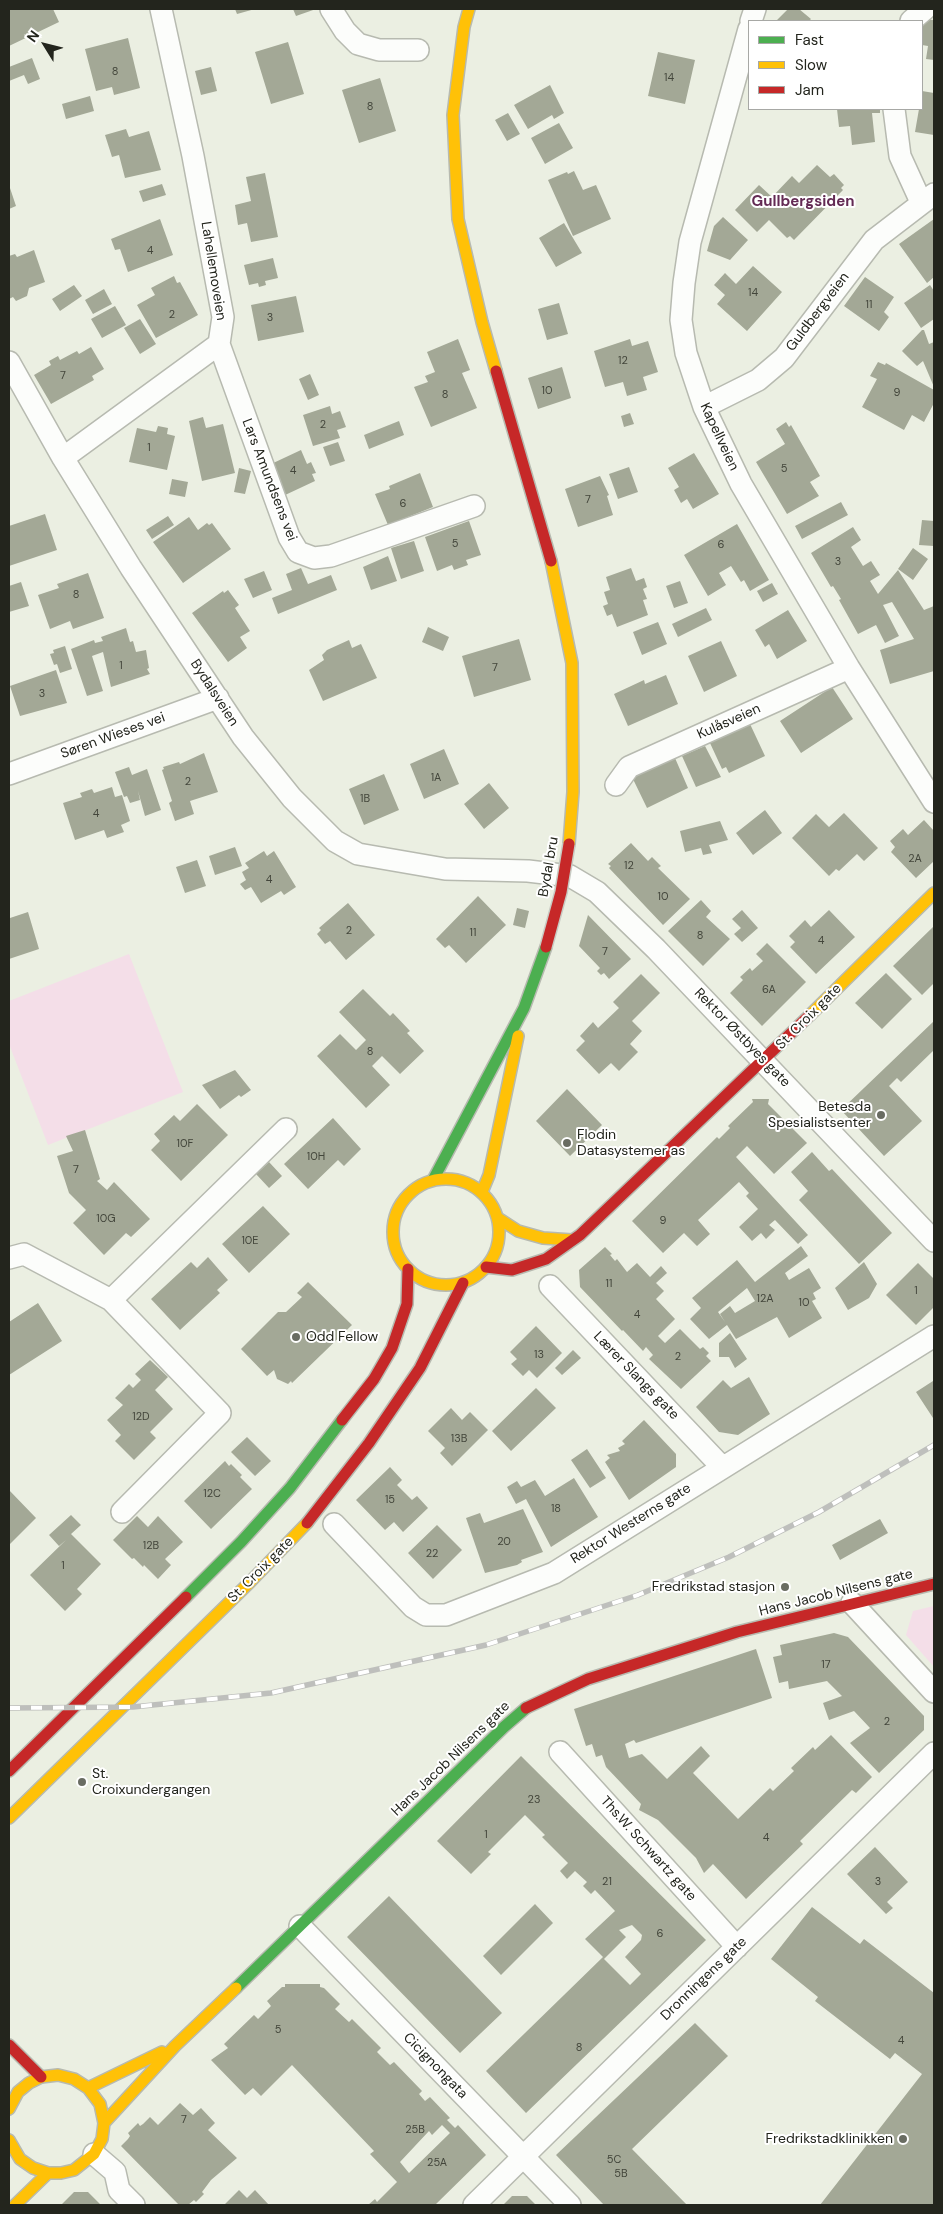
<!DOCTYPE html>
<html>
<head>
<meta charset="utf-8">
<style>
	body { margin:0 }
	#map { position:relative; width:943px; height:2214px; overflow:hidden; background:#ebefe2; font-family:"DM Sans",sans-serif }
	canvas { display:block }
	.frame { position:absolute; inset:0; border:10px solid #23251d; pointer-events:none }
	.legend { position:absolute; left:748px; top:20px; width:175px; height:90px; box-sizing:border-box; background:#fff; border:1px solid #a7a8a5; margin:0; padding:6px 9px; list-style:none; font-size:15px; color:#23251d }
	.legend li { display:flex; align-items:center; gap:10px; height:25px }
	.legend b { width:25px; border:1px solid #a7a8a5 }
	.north { position:absolute; left:20px; top:20px; width:50px; height:50px; -webkit-text-stroke:4px #fff; paint-order:stroke; rotate:306deg; font-size:14px; font-weight:700; line-height:20px; text-align:center; color:#23251d }
	.north::after { content:''; display:block; margin:auto; width:18px; height:22px; background:#23251d; clip-path:polygon(50% 0,100% 100%,50% 72%,0 100%) }
</style>
</head>
<body>
<div id="map">
<canvas width="943" height="2214"></canvas>
<div class="frame"></div>
<ul class="legend">
<li><b style="height:6px;background:#4caf50"></b>Fast</li>
<li><b style="height:6px;background:#ffc107"></b>Slow</li>
<li><b style="height:6px;background:#c62828"></b>Jam</li>
</ul>
<div class="north">N</div>
</div>
<script>
const context = document.querySelector('canvas').getContext('2d');
context.lineJoin = 'round';
function fill(path, color) { context.fillStyle = color; context.fill(path, 'evenodd'); }
const shape = rows => new Path2D(rows.map(r => 'M' + r).join(''));
function strokePath(path, color, width, dash) { context.strokeStyle = color; context.lineWidth = width; context.lineCap = dash ? 'butt' : 'round'; context.setLineDash(dash || []); context.stroke(path); }
function drawText(font, color, halo, rows, align = 'center') {
  context.font = font + ' "DM Sans",sans-serif'; context.lineWidth = 4; context.setLineDash([]); context.textBaseline = 'middle'; context.strokeStyle = halo; context.fillStyle = color; for (const [text, x, y, turn = 0] of rows) {
    context.save(); context.translate(x, y); context.rotate((+turn || 0) * Math.PI / 180); context.textAlign = isNaN(turn) ? turn : align; if (halo) context.strokeText(text, 0, 0); context.fillText(text, 0, 0); context.restore();
  }
}
fill(shape([
	[129,954,183,1092,48,1145,9,1044,9,1001],
	[934,1606,934,1667,906,1635,913,1611]
]), '#f4dee8');
fill(shape([
	[9,9,53,9,59,22,9,46],
	[235,9,255,9,237,14],
	[293,9,316,9,296,16],
	[788,9,799,9,811,19,809,21,776,21],
	[933,16,934,16,934,60,926,59,928,46,922,45,922,19,933,20],
	[128,38,140,88,114,95,112,87,96,91,85,49],
	[288,42,304,94,271,104,255,52],
	[658,52,695,60,685,104,648,96],
	[32,58,40,79,28,84,24,75,9,81,9,67],
	[211,67,217,91,201,95,195,71],
	[380,78,396,131,359,143,342,90],
	[550,85,564,113,554,119,552,115,528,129,514,105],
	[922,91,934,93,934,135,915,132,919,109,922,109],
	[90,96,94,111,66,119,62,104],
	[837,109,880,109,880,113,872,113,875,142,852,145,850,126,839,127],
	[508,113,520,134,507,141,495,120],
	[559,123,573,148,545,164,531,138],
	[126,129,129,137,149,131,161,170,125,178,119,155,112,157,105,135],
	[817,165,830,177,834,174,844,185,841,188,843,190,794,240,790,236,787,238,769,220,757,232,735,210,759,185,772,197,792,176,799,183],
	[574,171,583,190,596,185,611,219,573,236,548,180,567,172,568,174],
	[265,173,278,237,251,242,247,223,238,225,235,205,251,201,246,177],
	[162,184,166,195,143,202,139,191],
	[9,185,16,206,9,209],
	[723,217,748,240,730,260,707,251,714,226],
	[160,219,173,255,128,272,120,249,115,250,111,239],
	[934,219,934,277,927,283,899,244],
	[564,223,582,253,556,267,539,238],
	[34,250,45,282,29,288,27,296,16,301,13,297,9,299,9,256,15,254,17,257],
	[273,258,278,278,265,281,266,285,259,287,258,283,249,285,244,265],
	[753,266,782,292,747,331,717,304,725,295,714,285,725,273,736,284],
	[174,276,177,283,180,282,198,315,156,338,137,305,155,295,151,288],
	[865,277,894,297,884,312,889,317,879,331,844,306],
	[74,285,82,296,60,311,52,299],
	[930,285,934,291,934,319,921,328,904,303],
	[104,289,112,304,93,314,85,300],
	[296,296,304,332,258,341,251,305],
	[559,303,568,334,547,340,538,309],
	[115,306,126,325,102,338,91,319],
	[140,319,156,344,140,354,124,328],
	[922,330,924,330,929,344,934,342,934,387,923,361,917,366,902,351],
	[458,339,470,370,462,373,477,408,431,427,414,387,428,382,425,376,435,372,427,352],
	[630,339,632,346,648,341,658,372,643,377,647,390,627,396,623,382,605,387,594,351],
	[91,347,104,369,92,376,94,380,51,404,34,375,51,365,49,361,58,356,60,360,77,351,79,354],
	[878,362,885,365,886,363,934,390,934,403,924,422,912,415,904,430,862,407,877,379,870,376],
	[562,367,571,398,538,409,528,378],
	[310,374,319,395,308,400,299,379],
	[330,406,332,414,340,411,346,427,337,430,340,438,313,446,303,415],
	[630,413,634,424,624,427,621,416],
	[203,417,206,428,223,424,235,473,202,481,189,421],
	[399,421,404,435,369,449,364,435],
	[786,422,789,427,791,425,820,476,810,482,819,496,787,514,756,462,785,444,776,429],
	[158,426,168,428,167,434,175,436,167,470,129,462,137,428,156,432],
	[338,442,345,461,330,466,323,447],
	[301,450,307,464,311,462,316,473,312,474,315,481,283,496,269,465],
	[694,453,719,494,693,509,687,499,681,503,674,490,679,487,668,468],
	[629,467,638,492,618,499,609,474],
	[239,468,251,471,245,494,234,492],
	[420,473,433,507,388,525,375,494,390,489,389,486],
	[600,476,609,495,607,496,613,515,578,527,565,489],
	[172,479,188,482,185,497,169,494],
	[841,502,848,515,802,539,795,526],
	[45,514,57,550,9,566,9,526],
	[168,516,174,525,152,539,146,530],
	[189,517,198,530,207,523,209,525,212,523,231,549,183,583,153,542],
	[922,520,934,521,934,546,919,545],
	[469,521,481,555,466,560,468,565,454,570,452,565,437,571,425,537],
	[737,524,769,580,750,591,744,580,741,582,731,566,719,573,726,585,708,596,684,555],
	[853,527,861,540,851,547,863,566,871,561,880,575,870,581,878,594,898,570,924,610,934,606,934,671,890,684,880,650,914,639,892,602,883,605,899,636,885,643,876,625,858,634,839,600,841,599,833,586,831,587,811,553],
	[414,541,424,571,401,579,391,548],
	[913,548,928,559,913,580,898,569],
	[388,556,397,581,371,590,363,567],
	[301,568,308,584,331,575,337,590,278,614,272,598,292,590,286,574],
	[631,568,636,581,644,578,647,587,643,589,647,599,643,600,648,615,617,627,612,614,607,616,603,606,608,604,604,592,610,590,606,577],
	[264,571,272,590,253,598,244,579],
	[88,573,104,618,73,629,70,621,50,629,38,595,59,588,57,584],
	[680,581,688,603,674,608,666,586],
	[21,582,29,606,9,612,9,586],
	[772,583,778,594,763,602,757,591],
	[228,590,239,605,235,608,250,631,240,637,247,648,228,662,192,613,223,591,224,593],
	[706,608,712,620,678,637,672,624],
	[788,610,807,641,777,659,769,644,765,647,755,630],
	[658,622,667,644,642,655,633,632],
	[428,627,449,637,443,651,422,642],
	[126,628,130,642,133,641,136,652,146,650,149,668,147,669,150,674,111,687,103,652,92,656,103,691,87,696,71,649,94,640,95,643,103,641,101,637],
	[519,639,531,680,474,697,462,656],
	[349,640,352,648,361,644,377,678,323,701,309,670,324,660,322,655,327,650],
	[721,641,737,676,704,692,688,656],
	[65,646,72,669,60,673,57,664,54,665,50,654,54,653,53,650],
	[56,670,67,703,20,716,10,686],
	[666,675,678,704,628,726,614,694,644,680,645,684],
	[832,687,853,719,801,753,780,721],
	[750,724,765,756,729,773,726,767,722,769,710,743],
	[705,746,721,777,696,787,682,756],
	[444,749,459,784,424,799,410,764],
	[204,753,218,792,190,801,194,814,175,821,169,803,172,801,162,770,164,769,163,767,179,762,180,764],
	[675,758,688,788,647,808,632,777],
	[129,767,132,775,147,769,161,810,145,816,138,791,140,800,130,803,127,796,124,797,115,772],
	[384,774,399,810,364,825,349,789],
	[489,783,509,808,484,829,464,804],
	[112,787,115,797,122,795,130,821,121,825,124,832,107,838,104,830,75,840,63,803,82,797,80,793,92,789,94,793],
	[765,810,782,833,753,855,736,833],
	[844,813,878,848,864,861,857,854,839,871,836,869,829,876,792,838,816,814,829,827],
	[924,820,934,831,934,861,916,878,891,852,895,847,890,841,903,829,908,835],
	[720,821,728,840,709,845,712,853,703,855,701,848,685,852,680,831],
	[631,843,648,861,652,857,661,866,658,868,690,899,663,925,609,868,611,866,608,864],
	[235,847,242,866,215,875,209,856],
	[264,851,267,856,274,851,296,887,284,895,281,891,261,903,251,887,245,890,240,884,246,880,242,872,249,868,245,863],
	[197,860,206,886,185,893,176,867],
	[478,896,506,925,466,963,449,945,445,948,436,939],
	[701,900,711,911,706,917,730,939,703,966,668,931],
	[348,903,375,935,346,960,330,941,325,944,317,934,321,930,319,928],
	[517,908,529,911,525,928,513,925],
	[742,910,758,928,742,942,734,934,741,928,732,919],
	[829,910,855,937,816,974,790,947,795,942,789,936,805,920,811,927],
	[28,912,39,949,9,959,9,914,10,918],
	[588,915,631,959,609,979,604,973,601,975,597,971,600,968,579,946],
	[933,927,934,983,922,995,893,966],
	[767,943,806,982,762,1026,730,993,743,980,740,977,750,968,752,971,763,961,756,954],
	[886,973,912,999,882,1029,855,1003],
	[641,974,660,993,632,1021,642,1031,630,1044,638,1052,619,1071,611,1063,599,1074,576,1050,585,1041,580,1036,593,1022,598,1028,619,1008,613,1002],
	[363,989,390,1016,393,1013,410,1031,407,1033,424,1051,400,1074,382,1056,372,1066,390,1085,366,1108,317,1056,340,1034,356,1050,366,1040,339,1012],
	[934,1021,934,1050,901,1082,897,1078,889,1086,922,1121,884,1156,841,1110],
	[235,1070,251,1090,241,1097,239,1095,220,1109,202,1085],
	[567,1089,602,1125,570,1156,536,1121],
	[752,1099,769,1099,768,1104,807,1143,774,1174,747,1146,736,1157,808,1235,798,1244,775,1220,769,1225,775,1230,766,1239,761,1233,752,1241,739,1227,758,1209,746,1196,749,1193,739,1182,698,1220,710,1234,697,1246,684,1233,663,1253,632,1221,717,1137,719,1139,730,1128,728,1126,753,1102],
	[197,1104,228,1135,181,1181,151,1150,160,1141,154,1134,174,1115,180,1121],
	[333,1118,361,1149,344,1166,338,1160,308,1189,284,1164],
	[85,1130,100,1179,97,1181,107,1190,114,1182,150,1219,131,1237,126,1233,104,1255,73,1223,86,1210,69,1193,57,1156,73,1151,66,1136],
	[812,1152,829,1171,832,1169,892,1233,859,1264,799,1200,808,1191,791,1172],
	[269,1162,282,1176,269,1188,256,1174],
	[263,1206,290,1234,249,1273,222,1244],
	[801,1246,808,1256,785,1273,789,1280,809,1268,821,1288,813,1293,816,1299,812,1301,822,1318,789,1338,777,1317,736,1339,727,1325,709,1339,690,1319,701,1308,692,1298,737,1260,755,1282],
	[747,1288,755,1301,735,1313,730,1306,720,1314,725,1322,718,1312],
	[605,1247,612,1254,610,1255,615,1261,617,1259,627,1272,637,1263,650,1277,661,1266,667,1273,656,1283,664,1291,656,1299,675,1319,658,1336,665,1343,680,1329,700,1349,703,1347,709,1353,706,1356,711,1361,681,1389,649,1359,653,1355,646,1347,643,1351,623,1330,622,1331,580,1287,579,1270],
	[208,1257,228,1280,217,1290,220,1293,180,1330,151,1299,191,1262,197,1268],
	[864,1262,877,1284,869,1298,848,1310,835,1288],
	[918,1263,934,1279,934,1307,916,1325,886,1295],
	[308,1282,352,1325,292,1383,291,1381,288,1384,277,1379,274,1370,267,1376,241,1349,278,1312,286,1312,302,1297,297,1293],
	[38,1303,62,1341,9,1375,9,1322],
	[536,1326,562,1353,537,1378,529,1370,523,1376,511,1364,517,1359,510,1352],
	[730,1333,747,1359,735,1368,729,1357,719,1357,719,1343],
	[573,1350,581,1358,562,1375,555,1368],
	[150,1360,168,1377,155,1390,173,1409,150,1432,156,1438,134,1460,115,1441,121,1435,107,1420,123,1405,115,1398,129,1384,133,1388,141,1380,135,1374],
	[749,1377,770,1414,738,1435,719,1432,696,1407,723,1380,731,1388],
	[933,1381,934,1384,933,1418,916,1392],
	[536,1388,556,1408,511,1451,492,1431],
	[451,1408,462,1420,470,1412,488,1430,452,1466,440,1453,445,1448,428,1431],
	[644,1420,676,1454,676,1467,629,1500,605,1462,610,1458,607,1455,620,1451,618,1448,625,1444,622,1441],
	[247,1437,271,1461,255,1476,231,1452],
	[587,1449,606,1478,590,1488,571,1460],
	[225,1461,229,1466,231,1464,242,1475,240,1477,252,1489,211,1529,184,1501],
	[390,1467,402,1480,397,1485,412,1500,417,1496,428,1508,403,1532,394,1522,385,1530,356,1500],
	[574,1478,598,1517,551,1547,526,1499,516,1504,507,1487,517,1481,521,1487,535,1480,545,1496],
	[9,1490,36,1518,9,1545],
	[523,1509,543,1552,521,1560,522,1562,517,1565,485,1573,466,1518,480,1513,484,1523],
	[71,1515,81,1525,71,1534,101,1564,77,1589,82,1594,65,1611,30,1575,66,1540,59,1546,49,1535],
	[137,1516,148,1527,158,1516,183,1542,165,1559,171,1565,158,1579,144,1565,143,1567,134,1558,132,1559,113,1540],
	[880,1519,888,1533,840,1560,832,1545],
	[437,1525,462,1550,433,1579,408,1553],
	[834,1633,848,1637,924,1716,924,1730,879,1773,850,1743,870,1728,854,1711,829,1720,823,1703,842,1696,827,1681,789,1689,788,1681,779,1683,773,1657,782,1655,780,1645],
	[756,1649,772,1698,636,1743,634,1740,625,1744,629,1758,642,1754,667,1779,701,1746,710,1756,693,1773,738,1819,770,1788,773,1791,794,1771,791,1768,813,1747,815,1750,831,1735,872,1777,856,1793,852,1790,800,1841,803,1844,746,1899,713,1864,704,1873,696,1858,658,1820,639,1810,641,1804,606,1767,602,1755,596,1757,592,1744,586,1746,574,1709],
	[521,1756,706,1940,526,2113,486,2071,603,1957,585,1939,615,1911,595,1890,591,1894,583,1886,587,1882,575,1871,567,1879,560,1871,568,1863,542,1837,545,1835,525,1815,488,1852,491,1854,471,1874,437,1841],
	[632,1925,642,1935,641,1940,625,1957,641,1974,630,1985,604,1959,626,1937,619,1930],
	[875,1847,908,1882,887,1902,893,1908,886,1914,847,1874],
	[389,1896,502,2013,460,2053,347,1937],
	[535,1904,553,1923,501,1975,483,1956],
	[812,1907,860,1944,864,1939,934,1993,934,2205,820,2205,922,2074,895,2053,890,2059,815,2001,818,1997,771,1959],
	[285,1984,320,1984,320,1987,324,1988,340,2004,335,2009,349,2022,352,2019,381,2048,377,2052,390,2065,394,2062,422,2091,419,2094,425,2101,430,2097,450,2118,447,2120,455,2128,458,2125,486,2155,435,2205,368,2205,375,2199,377,2202,397,2182,370,2154,374,2151,292,2065,261,2096,253,2088,245,2095,211,2060,228,2048,224,2044,254,2015,258,2019,271,2006,267,2001,282,1987,285,1987],
	[442,2125,450,2133,409,2173,400,2162,429,2131,432,2135],
	[695,2023,728,2056,632,2149,687,2205,604,2205,556,2155],
	[180,2103,193,2115,201,2108,215,2123,208,2130,237,2158,211,2180,202,2192,204,2194,196,2202,194,2200,188,2205,179,2205,121,2146,128,2139,130,2136,128,2133,138,2123,140,2126,143,2124,150,2117,158,2125],
	[239,2190,247,2198,255,2190,269,2205,224,2205],
	[74,2192,88,2192,101,2205,61,2205],
	[512,2196,527,2196,536,2205,503,2205]
]), '#a3a896');
const street = shape([
	[331,9,345,31,358,44,379,50,418,50],
	[751,21,755,9],
	[911,21,925,9],
	[749,29,690,242,684,283,681,320,686,353,704,407,741,484,849,668,934,802],
	[894,109,900,156,921,202],
	[219,344,289,537,298,552,314,558,331,556,474,506],
	[9,362,63,458,131,568,243,737,292,798,335,841,358,854,445,869,528,871,570,876,597,892,656,949,934,1241],
	[704,407,758,380,784,358,874,240,934,194],
	[63,458,219,344,223,317,193,156,161,9],
	[9,774,218,698],
	[616,785,629,767,849,668],
	[9,1258,24,1254,111,1300,220,1413,122,1512],
	[550,1286,722,1467],
	[111,1300,286,1129],
	[334,1524,413,1607,426,1615,446,1615,554,1573,934,1336],
	[852,1603,934,1692],
	[560,1752,737,1947],
	[300,1926,570,2205],
	[94,2154,115,2172,119,2190,134,2205],
	[474,2205,934,1753]
]);
const fast = shape([
	[433,1180,524,1008,546,947],
	[186,1597,241,1542,290,1488,342,1420],
	[236,1988,504,1727,526,1708]
]);
const slow = shape([
	[469,9,464,27,453,115,458,219,482,322,496,371],
	[551,561,572,663,573,792,569,844],
	[810,1015,934,893],
	'393 1232a53 53 0 1 1 106 0a53 53 0 1 1-106 0Z',
	[482,1192,489,1175,518,1036],
	[498,1218,518,1231,543,1238,572,1240],
	[9,1818,250,1582,307,1523],
	[88,2088,162,2052],
	[9,2109,18,2092,29,2083,41,2077,58,2075,74,2079,88,2088,100,2104,104,2123,102,2139,94,2154,74,2170,61,2173,48,2173,33,2168,20,2159,9,2140],
	[104,2123,175,2046,236,1988],
	[15,2205,48,2173]
]);
const jam = shape([
	[496,371,551,561],
	[486,1267,512,1270,546,1259,580,1235,810,1015],
	[342,1420,374,1379,392,1348,407,1304,408,1269],
	[307,1523,369,1443,420,1368,463,1283],
	[526,1708,588,1679,737,1632,934,1584],
	[9,1771,186,1597],
	[9,2045,41,2077]
]);
strokePath(street, '#b7bab0', 24);
strokePath(fast, '#b7bab0', 14);
strokePath(slow, '#b7bab0', 14);
strokePath(jam, '#b7bab0', 14);
strokePath(street, '#fcfdfb', 21);
strokePath(fast, '#4caf50', 11);
strokePath(slow, '#ffc107', 11);
strokePath(jam, '#c62828', 11);
const rail = shape([
	[9,1708,133,1707,271,1693,486,1645,638,1595,729,1557,819,1512,934,1445]
]);
strokePath(rail, '#bebfbc', 5.5);
strokePath(rail, '#fff', 4, [11]);
const jamBridge = shape([
	[546,947,561,892,569,844]
]);
strokePath(jamBridge, '#c8cac3', 14, []);
strokePath(jamBridge, '#c62828', 11);
for (const [x, y, r, color] of [
	[881,1115,5,"#696c62"],
	[567,1143,5,"#696c62"],
	[296,1337,5,"#696c62"],
	[785,1587,5,"#696c62"],
	[82,1782,5,"#696c62"],
	[903,2139,5,"#696c62"]
]) { const dot = new Path2D(); dot.arc(x, y, r, 0, 2 * Math.PI); context.fillStyle = color; context.fill(dot); strokePath(dot, '#fff', 2); }
drawText('11px', '#43463b', null, [
	["8",115,72],
	["14",669,78],
	["8",370,107],
	["4",150,251],
	["14",753,293],
	["11",869,305],
	["2",172,315],
	["3",270,318],
	["12",623,361],
	["7",63,376],
	["10",547,391],
	["9",897,393],
	["8",445,395],
	["2",323,425],
	["1",149,448],
	["5",784,469],
	["4",293,471],
	["7",588,500],
	["6",403,504],
	["5",455,544],
	["6",721,545],
	["3",838,562],
	["8",76,595],
	["1",121,666],
	["7",495,668],
	["3",42,694],
	["1A",436,778],
	["2",188,782],
	["1B",365,799],
	["4",96,814],
	["2A",915,859],
	["12",629,866],
	["4",269,880],
	["10",663,897],
	["2",349,931],
	["11",473,933],
	["8",700,936],
	["4",821,941],
	["7",605,952],
	["6A",769,990],
	["8",370,1052],
	["10F",185,1144],
	["10H",316,1157],
	["7",76,1170],
	["10G",106,1219],
	["9",663,1221],
	["10E",250,1241],
	["11",609,1284],
	["1",916,1291],
	["12A",765,1299],
	["10",804,1303],
	["4",637,1315],
	["13",539,1355],
	["2",678,1357],
	["12D",141,1417],
	["13B",459,1439],
	["12C",212,1494],
	["15",390,1500],
	["18",556,1509],
	["20",504,1542],
	["12B",151,1546],
	["22",432,1554],
	["1",63,1566],
	["17",826,1665],
	["2",887,1722],
	["23",534,1800],
	["1",486,1835],
	["4",766,1838],
	["21",607,1882],
	["3",878,1882],
	["6",660,1934],
	["5",278,2030],
	["4",901,2041],
	["8",579,2048],
	["7",184,2120],
	["25B",415,2130],
	["5C",614,2160],
	["25A",437,2163],
	["5B",621,2174]
]);
drawText('14px', '#23251d', '#fff', [
	["Lahellemoveien",213,271,81],
	["Guldbergveien",818,312,-53],
	["Kapellveien",719,437,65],
	["Lars Amundsens vei",269,480,69],
	["Bydalsveien",214,693,57],
	["Kulåsveien",729,722,-24],
	["Søren Wieses vei",113,736,-20],
	["Bydal bru",549,867,-80],
	["St. Croix gate",809,1017,-45],
	["Rektor Østbyes gate",742,1038,46],
	["Lærer Slangs gate",636,1376,46],
	["Rektor Westerns gate",631,1524,-32],
	["St. Croix gate",261,1570,-45],
	["Hans Jacob Nilsens gate",836,1593,-14],
	["Hans Jacob Nilsens gate",451,1759,-44],
	["Ths.W. Schwartz gate",648,1849,48],
	["Dronningens gate",704,1979,-44],
	["Cicignongata",435,2066,46]
]);
drawText('14px', '#23251d', '#fff', [
	["Betesda",871,1107],
	["Spesialistsenter",871,1123],
	["Flodin",577,1135,"left"],
	["Datasystemer as",577,1151,"left"],
	["Odd Fellow",306,1337,"left"],
	["Fredrikstad stasjon",775,1587],
	["St.",92,1774,"left"],
	["Croixundergangen",92,1790,"left"],
	["Fredrikstadklinikken",893,2139]
], 'right');
drawText('bold 15px', '#632a54', '#fff', [
	["Gullbergsiden",803,202]
]);
</script>
</body>
</html>
